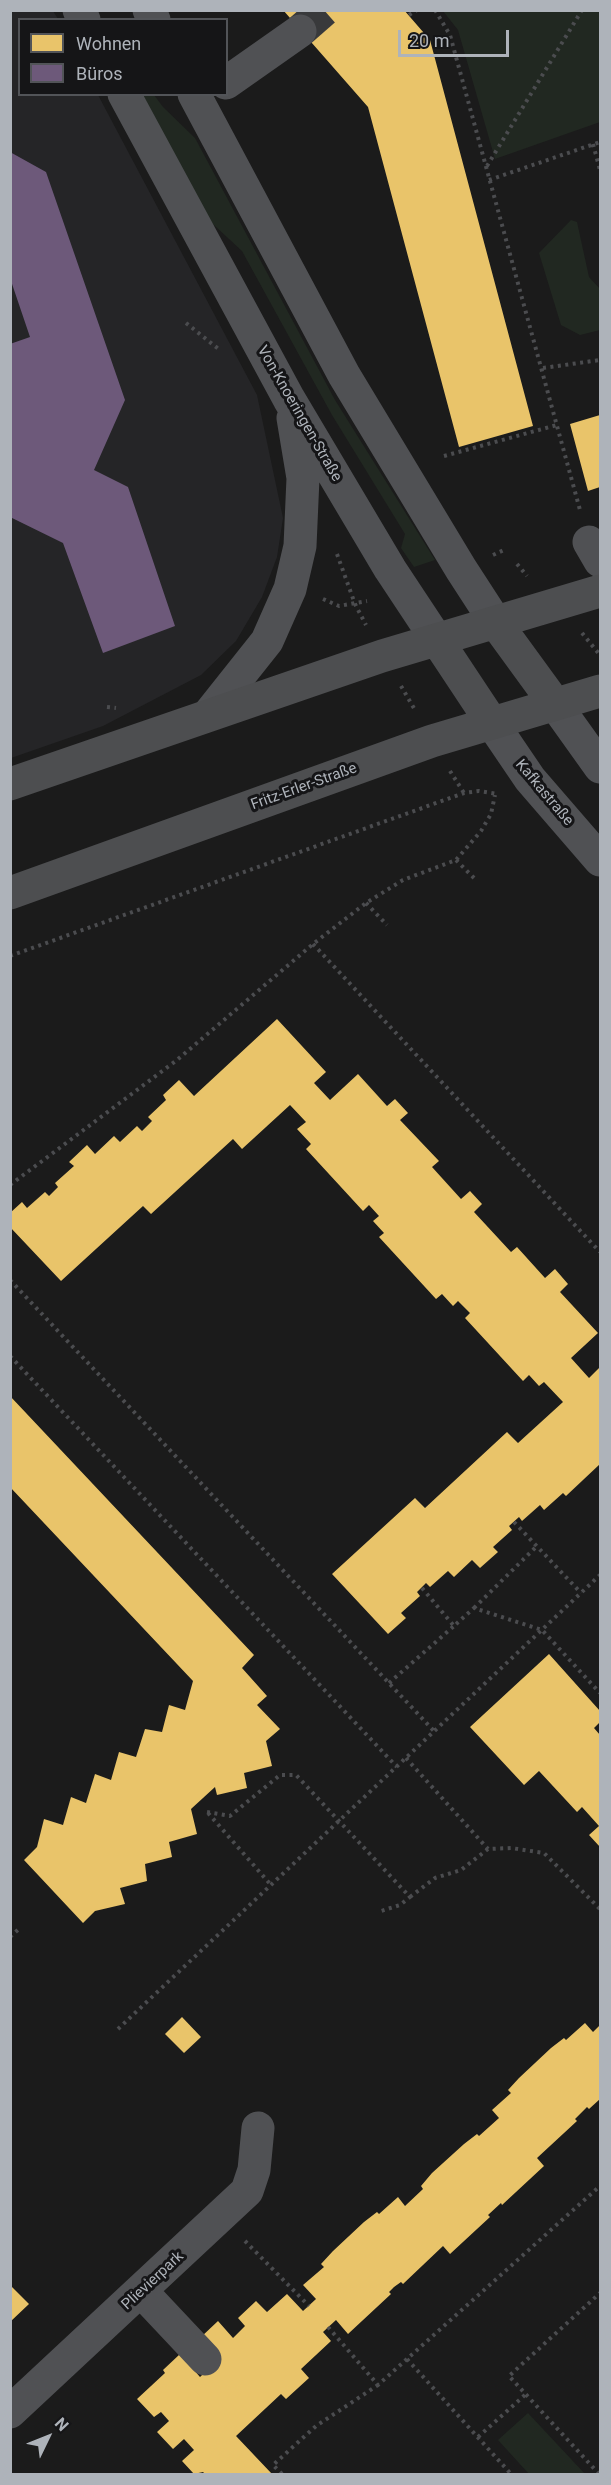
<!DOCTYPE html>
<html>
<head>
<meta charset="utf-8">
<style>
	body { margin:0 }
	#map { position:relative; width:611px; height:2485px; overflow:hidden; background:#1b1b1b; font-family:Roboto,sans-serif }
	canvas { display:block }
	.frame { position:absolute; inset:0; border:12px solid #aeb3ba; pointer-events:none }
	.legend { position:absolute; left:18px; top:18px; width:210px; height:78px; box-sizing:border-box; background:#151517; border:2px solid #525458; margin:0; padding:8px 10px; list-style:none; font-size:18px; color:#aeb3ba }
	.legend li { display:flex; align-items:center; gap:12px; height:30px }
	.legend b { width:30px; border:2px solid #525458 }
	.north { position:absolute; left:18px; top:2407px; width:60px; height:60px; -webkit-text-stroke:4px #151517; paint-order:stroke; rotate:47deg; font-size:16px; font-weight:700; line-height:24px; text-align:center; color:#aeb3ba }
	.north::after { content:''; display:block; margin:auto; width:21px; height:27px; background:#aeb3ba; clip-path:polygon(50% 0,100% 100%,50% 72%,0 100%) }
	.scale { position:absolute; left:398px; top:30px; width:111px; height:27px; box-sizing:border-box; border:3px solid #aeb3ba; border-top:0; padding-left:8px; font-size:18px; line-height:21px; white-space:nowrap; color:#aeb3ba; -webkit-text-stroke:4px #151517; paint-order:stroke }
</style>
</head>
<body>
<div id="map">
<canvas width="611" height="2485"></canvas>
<div class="frame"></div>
<ul class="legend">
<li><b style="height:16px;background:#e9c46a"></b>Wohnen</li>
<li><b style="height:16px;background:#6d597a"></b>Büros</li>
</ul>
<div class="north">N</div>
<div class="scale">20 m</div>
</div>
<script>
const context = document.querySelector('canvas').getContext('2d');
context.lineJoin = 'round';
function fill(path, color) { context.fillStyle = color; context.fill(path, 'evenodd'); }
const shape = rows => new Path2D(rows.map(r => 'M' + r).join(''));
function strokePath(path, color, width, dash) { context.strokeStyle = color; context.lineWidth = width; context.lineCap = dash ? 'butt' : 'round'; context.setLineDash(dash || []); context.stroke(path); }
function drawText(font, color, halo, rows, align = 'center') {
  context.font = font + ' Roboto,sans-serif'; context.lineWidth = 6; context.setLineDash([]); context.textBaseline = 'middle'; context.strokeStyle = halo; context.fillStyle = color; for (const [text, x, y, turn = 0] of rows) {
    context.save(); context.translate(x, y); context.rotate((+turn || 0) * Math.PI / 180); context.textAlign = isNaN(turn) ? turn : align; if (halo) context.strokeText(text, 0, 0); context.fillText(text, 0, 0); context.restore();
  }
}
fill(shape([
	[10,11,53,11,58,19,20,20,20,94,98,95,257,395,283,518,277,557,262,597,236,641,201,675,103,726,11,758]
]), '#252527');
fill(shape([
	[443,11,600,11,600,122,495,159,458,30],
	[139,95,154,95,163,107,195,138,335,400,435,560,414,567,401,548,405,534,332,415,242,251,202,214],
	[571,220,577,222,589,277,600,289,600,330,580,335,561,325,539,253],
	[528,2413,585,2474,529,2474,498,2440]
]), '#212821');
fill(shape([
	[283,10,404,10,430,40,533,426,459,447,368,107],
	[600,415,600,487,588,491,570,424],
	[277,1019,326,1072,314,1083,330,1100,358,1074,387,1106,395,1099,408,1113,400,1120,439,1161,432,1167,461,1199,470,1191,482,1204,474,1212,511,1252,517,1247,545,1278,555,1269,568,1284,560,1292,598,1333,571,1358,589,1378,600,1367,600,1464,566,1496,563,1493,544,1510,540,1505,522,1521,519,1517,509,1526,512,1530,493,1547,498,1552,480,1568,472,1560,454,1577,448,1571,430,1587,426,1583,417,1592,420,1596,401,1613,406,1618,388,1634,332,1574,415,1498,425,1508,507,1432,518,1443,563,1402,544,1382,539,1386,529,1375,523,1381,465,1318,470,1313,458,1301,453,1306,442,1294,436,1299,379,1237,384,1233,373,1221,379,1216,369,1205,363,1211,306,1149,311,1144,297,1129,306,1122,290,1105,242,1149,233,1139,151,1214,143,1206,61,1281,10,1227,10,1213,22,1202,27,1208,45,1192,49,1196,58,1187,55,1183,74,1166,69,1162,87,1145,95,1154,114,1136,120,1142,137,1126,142,1131,152,1121,148,1117,166,1100,163,1095,179,1080,194,1096],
	[10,1396,254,1655,242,1668,267,1696,257,1705,280,1729,266,1741,272,1766,244,1773,247,1788,217,1795,215,1787,191,1809,197,1834,169,1842,172,1857,145,1864,147,1881,120,1888,125,1904,95,1911,83,1923,24,1860,37,1847,44,1819,63,1825,71,1797,86,1803,95,1774,111,1780,119,1752,136,1757,145,1729,162,1732,169,1705,185,1710,193,1681,10,1487],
	[549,1654,600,1711,600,1722,594,1728,600,1735,600,1847,589,1835,599,1826,582,1807,577,1812,539,1771,524,1785,470,1727],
	[182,2017,201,2037,184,2053,165,2034],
	[585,2023,593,2032,600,2025,600,2099,589,2109,587,2107,575,2119,577,2121,537,2158,544,2166,502,2205,501,2203,488,2215,490,2217,450,2254,443,2246,403,2284,401,2282,394,2287,389,2292,391,2294,348,2334,336,2320,323,2332,331,2341,301,2369,309,2378,286,2399,281,2394,236,2436,272,2474,205,2474,203,2472,194,2474,182,2461,194,2450,184,2439,173,2449,157,2432,169,2421,161,2412,154,2417,137,2399,165,2373,163,2370,180,2354,200,2377,219,2359,200,2338,218,2321,233,2338,245,2326,238,2318,256,2301,267,2312,287,2294,303,2311,316,2299,303,2285,324,2267,321,2264,333,2251,364,2222,377,2212,379,2214,398,2197,405,2206,423,2189,421,2186,432,2173,464,2144,477,2134,479,2136,499,2118,492,2110,511,2093,508,2090,519,2078,551,2048,564,2038,566,2040],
	[10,2285,29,2304,10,2322]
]), '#e9c46a');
fill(shape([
	[10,152,46,172,125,400,94,470,128,487,175,626,103,653,63,543,10,517,10,344,30,337,10,278]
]), '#6d597a');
strokePath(shape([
	[300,31,324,10]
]), '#38393b', 33, [33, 16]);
strokePath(shape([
	[435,10,450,35,580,510],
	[409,15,417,10],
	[593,144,600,170],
	[487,166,582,10],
	[489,180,600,142],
	[186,323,221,351],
	[543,368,600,360],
	[444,456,557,425],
	[337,554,355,604,366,625],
	[493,555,504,550],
	[517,564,527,576],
	[323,599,339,606,367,601],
	[582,633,600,655],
	[401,686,415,710],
	[107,707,116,708],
	[450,771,464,793],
	[456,860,474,878],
	[366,903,387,925],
	[313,944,600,1252],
	[10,956,464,793,479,791,497,794],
	[10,1185,177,1060,313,944,366,903,403,880,456,860,481,831,491,814,495,795],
	[10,1280,434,1731],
	[10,1356,397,1767],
	[514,1522,581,1593],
	[422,1588,454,1626,474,1608,542,1630,600,1693],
	[474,1608,537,1546],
	[389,1683,454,1626],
	[406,1758,488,1849],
	[207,1812,230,1816,280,1775,296,1775,410,1897,400,1905,381,1911],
	[208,1813,271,1885],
	[410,1897,435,1878,461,1870,488,1849,511,1848,544,1853,600,1909],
	[10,1937,21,1927],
	[118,2029,600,1575],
	[245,2241,309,2306],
	[328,2327,378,2385,600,2186],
	[407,2359,511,2474],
	[478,2437,526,2394],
	[282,2474,273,2465,316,2426,378,2385],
	[599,2474,509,2376,600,2293]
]), '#4b4c4f', 4, [3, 4.5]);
strokePath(shape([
	[79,10,84,20],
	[149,10,154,20],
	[226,83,300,31],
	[124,94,289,399,390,569,437,640],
	[194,94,344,375,461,569,496,623],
	[589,542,600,561],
	[555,704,600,767],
	[209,714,267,641,290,589,300,546,303,478,293,418],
	[492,723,530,779,600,860],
	[142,2292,205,2359],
	[10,2412,247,2191,254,2170,258,2128]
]), '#505154', 33);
strokePath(shape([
	[496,623,555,704],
	[437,640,492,723],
	[10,784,382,656,600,591],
	[10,893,432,741,600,691]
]), '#4d4e50', 33);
drawText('15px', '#aeb3ba', '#151517', [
	["Von-Knoeringen-Straße",299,414,60],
	["Fritz-Erler-Straße",304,787,-20],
	["Kafkastraße",544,793,50],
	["Plievierpark",153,2281,-43]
]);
</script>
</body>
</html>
